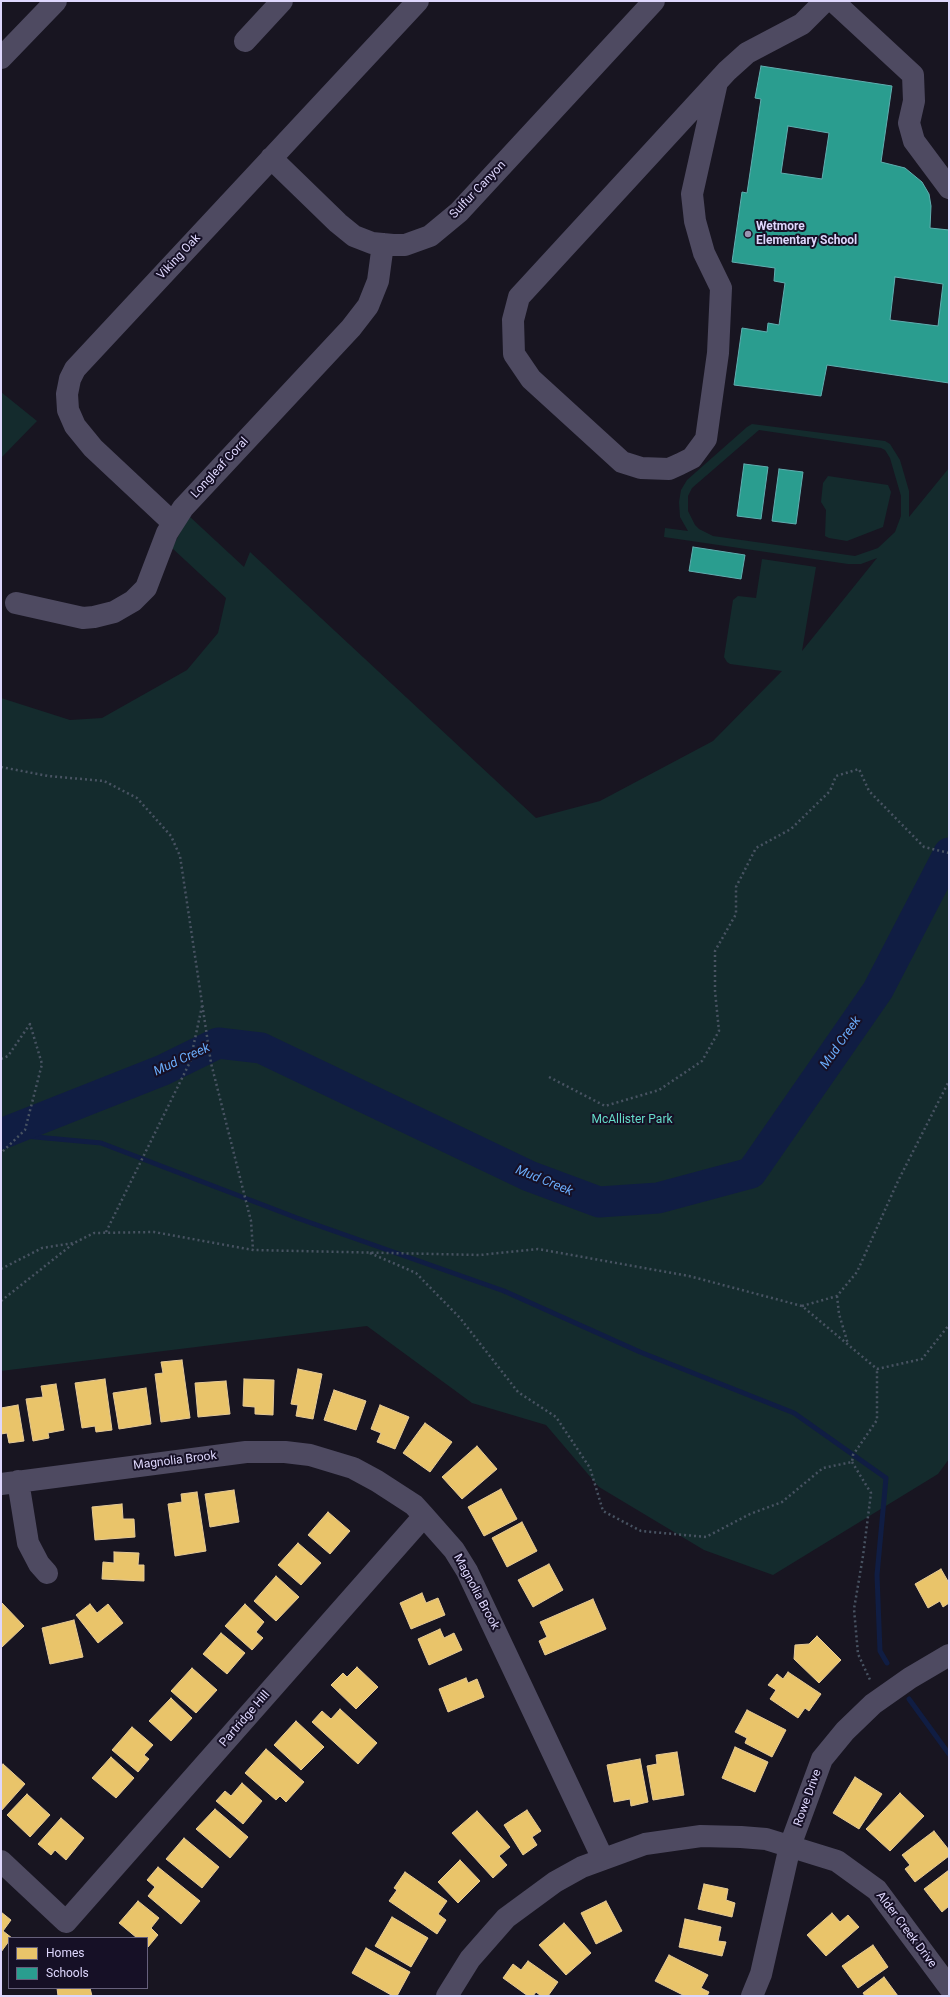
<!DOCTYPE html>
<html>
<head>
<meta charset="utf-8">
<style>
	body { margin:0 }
	#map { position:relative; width:950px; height:1997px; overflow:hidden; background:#181521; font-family:Roboto,sans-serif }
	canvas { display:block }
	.frame { position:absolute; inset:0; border:2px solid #ded7fd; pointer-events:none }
	.legend { position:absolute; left:8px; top:1937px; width:140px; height:52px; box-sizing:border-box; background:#161026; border:1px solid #66607c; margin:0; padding:5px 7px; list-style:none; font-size:12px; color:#ded7fd }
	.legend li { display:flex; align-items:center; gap:8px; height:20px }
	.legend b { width:20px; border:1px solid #66607c }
</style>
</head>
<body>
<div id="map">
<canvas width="950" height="1997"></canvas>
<div class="frame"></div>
<ul class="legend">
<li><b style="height:11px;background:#e9c46a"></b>Homes</li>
<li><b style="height:11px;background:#2a9d8f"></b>Schools</li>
</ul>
</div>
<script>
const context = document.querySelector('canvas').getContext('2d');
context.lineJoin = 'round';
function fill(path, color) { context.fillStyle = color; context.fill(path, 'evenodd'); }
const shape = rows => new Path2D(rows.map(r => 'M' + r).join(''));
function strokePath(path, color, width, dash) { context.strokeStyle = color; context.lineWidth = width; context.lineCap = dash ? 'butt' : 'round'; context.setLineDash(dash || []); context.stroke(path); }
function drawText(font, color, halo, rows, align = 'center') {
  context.font = font + ' Roboto,sans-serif'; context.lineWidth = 4; context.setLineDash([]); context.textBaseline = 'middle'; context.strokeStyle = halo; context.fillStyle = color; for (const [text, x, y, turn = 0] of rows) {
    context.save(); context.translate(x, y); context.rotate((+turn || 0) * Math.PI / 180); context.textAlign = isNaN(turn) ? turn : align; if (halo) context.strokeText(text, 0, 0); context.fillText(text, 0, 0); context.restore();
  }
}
fill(shape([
	[1,392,37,421,1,458],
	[752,424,885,441,890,444,900,460,909,491,909,517,949,468,949,1459,938,1474,773,1575,704,1550,599,1487,546,1425,472,1403,367,1326,1,1371,1,698,70,720,102,718,187,670,218,633,226,598,172,548,189,516,244,567,250,552,536,818,600,801,713,741,782,671,730,664,727,662,724,657,733,600,738,596,756,598,762,559,816,567,802,651,877,558,861,564,848,564,664,537,665,528,688,531,680,517,679,502,681,490,687,480,747,427],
	[759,430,881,448,885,450,890,458,901,496,901,516,895,532,878,548,855,556,713,536,699,529,695,525,688,511,688,496,692,488],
	[828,476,888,485,891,492,883,527,847,541,829,538,825,536,826,510,821,502,823,483]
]), '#142b2d');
const homes = shape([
	[182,1360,190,1418,161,1422,155,1374,163,1373,161,1362,182,1360],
	[298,1369,322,1374,313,1419,296,1416,298,1405,291,1404,298,1369],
	[105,1379,112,1430,96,1432,95,1426,82,1428,75,1383,105,1379],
	[244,1379,274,1380,273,1415,255,1414,255,1407,243,1406,244,1379],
	[226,1381,230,1414,198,1417,195,1383,226,1381],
	[56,1384,64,1430,48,1433,49,1438,33,1441,26,1399,43,1397,41,1386,56,1384],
	[146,1388,151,1424,119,1429,113,1393,146,1388],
	[334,1390,366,1401,356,1430,324,1420,334,1390],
	[18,1405,24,1441,9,1443,7,1433,1,1434,1,1408,18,1405],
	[380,1405,409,1417,395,1449,377,1442,381,1433,371,1429,380,1405],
	[425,1423,452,1442,430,1472,403,1453,425,1423],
	[477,1446,497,1469,462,1499,442,1477,477,1446],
	[501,1489,517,1519,484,1536,468,1507,501,1489],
	[234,1490,239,1522,210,1527,205,1494,234,1490],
	[197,1492,206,1551,175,1556,168,1504,182,1502,181,1494,197,1492],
	[122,1504,123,1519,134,1519,135,1537,95,1540,92,1507,122,1504],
	[328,1512,350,1531,330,1554,308,1535,328,1512],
	[522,1522,537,1551,507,1567,492,1538,522,1522],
	[298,1543,321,1563,301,1585,278,1565,298,1543],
	[114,1552,139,1553,138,1565,144,1565,144,1581,102,1579,103,1562,114,1563,114,1552],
	[549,1564,563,1590,533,1607,518,1580,549,1564],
	[941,1569,949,1583,949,1603,943,1607,940,1601,928,1608,915,1584,941,1569],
	[276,1576,299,1597,276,1621,254,1601,276,1576],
	[422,1593,426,1603,438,1598,445,1615,411,1629,400,1603,422,1593],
	[593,1599,606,1629,545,1655,539,1641,547,1637,540,1622,593,1599],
	[1,1602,24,1626,1,1648,1,1602],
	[90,1604,97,1613,108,1604,123,1623,98,1643,76,1615,90,1604],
	[245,1604,264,1622,256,1632,263,1638,252,1650,225,1626,245,1604],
	[74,1620,83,1657,50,1664,42,1628,74,1620],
	[440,1629,444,1638,454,1633,462,1650,429,1665,418,1639,440,1629],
	[221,1633,245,1653,227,1674,203,1654,221,1633],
	[817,1636,841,1660,819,1683,794,1659,795,1645,809,1644,817,1636],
	[357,1667,378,1687,356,1709,331,1685,343,1673,347,1677,357,1667],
	[192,1668,217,1690,196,1713,171,1691,192,1668],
	[788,1672,821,1694,809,1711,805,1708,798,1718,770,1699,776,1690,768,1685,777,1674,783,1679,788,1672],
	[466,1678,468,1683,477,1679,484,1697,448,1712,439,1689,466,1678],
	[171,1698,192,1718,171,1741,149,1721,171,1698],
	[340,1709,377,1743,358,1764,312,1722,322,1711,331,1719,340,1709],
	[747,1710,786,1730,772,1757,745,1743,747,1738,735,1732,747,1710],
	[296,1721,324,1747,301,1770,274,1745,296,1721],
	[132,1727,153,1745,144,1755,149,1759,138,1772,112,1750,132,1727],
	[735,1747,768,1762,755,1792,722,1778,735,1747],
	[266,1749,304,1782,286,1802,280,1796,276,1800,245,1773,266,1749],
	[677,1752,684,1795,653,1800,647,1766,657,1764,656,1755,677,1752],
	[111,1757,134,1778,116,1798,92,1778,111,1757],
	[640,1759,648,1802,631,1806,630,1799,614,1802,607,1765,640,1759],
	[3,1764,25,1784,1,1811,1,1767,3,1764],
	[855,1777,882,1794,859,1829,833,1813,855,1777],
	[242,1783,262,1801,243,1824,216,1801,225,1791,231,1796,242,1783],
	[900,1793,924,1816,890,1851,866,1829,900,1793],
	[27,1794,50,1815,30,1837,7,1815,27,1794],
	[215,1809,248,1837,230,1858,196,1829,215,1809],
	[527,1810,541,1831,532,1837,537,1845,523,1855,504,1825,527,1810],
	[477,1811,510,1847,499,1856,507,1865,493,1878,452,1833,477,1811],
	[61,1818,84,1838,66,1860,55,1850,51,1855,38,1844,61,1818],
	[934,1831,949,1850,949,1856,915,1882,905,1869,910,1865,902,1855,934,1831],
	[184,1838,219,1867,202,1888,166,1859,184,1838],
	[460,1860,480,1881,458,1903,438,1882,460,1860],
	[158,1867,200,1901,181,1924,148,1896,155,1887,147,1880,158,1867],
	[949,1870,949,1906,942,1912,924,1889,949,1870],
	[405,1872,447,1901,438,1914,446,1920,437,1934,389,1901,397,1890,394,1888,405,1872],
	[704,1884,728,1889,726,1900,735,1903,732,1917,698,1909,704,1884],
	[138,1901,159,1918,151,1928,158,1935,148,1947,147,1938,137,1938,119,1923,138,1901],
	[606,1901,622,1931,596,1944,581,1913,606,1901],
	[1,1912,11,1920,3,1931,12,1938,9,1938,9,1941,1,1952,1,1912],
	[832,1913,840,1922,848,1915,859,1927,826,1956,807,1935,832,1913],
	[392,1917,428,1938,411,1967,375,1946,392,1917],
	[685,1919,721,1927,718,1941,726,1942,722,1956,679,1947,685,1919],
	[564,1923,591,1953,566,1975,539,1945,564,1923],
	[873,1945,888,1967,858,1988,842,1966,873,1945],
	[366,1948,410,1972,397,1996,393,1996,352,1973,366,1948],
	[669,1955,708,1975,701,1988,709,1992,707,1996,685,1996,655,1981,669,1955],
	[528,1961,558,1982,548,1996,541,1996,536,1992,533,1996,528,1996,503,1978,513,1964,521,1970,528,1961],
	[884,1977,898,1996,865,1996,863,1993,884,1977],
	[57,1988,90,1988,92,1996,58,1996,57,1988]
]);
fill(homes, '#e9c46a');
strokePath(homes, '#e6ca96', 1);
const schools = shape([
	[761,66,892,86,881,162,905,168,922,182,929,194,931,206,930,228,949,230,949,383,827,365,821,396,734,385,742,328,767,332,768,323,779,325,785,283,774,281,775,268,732,262,742,192,747,193,761,99,755,98,761,66],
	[788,126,829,133,822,179,781,173,788,126],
	[895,277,943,284,938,326,890,320,895,277],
	[744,464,768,467,761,519,737,516,744,464],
	[779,469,803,472,796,524,772,521,779,469],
	[693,547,745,555,741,579,689,571,693,547]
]);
fill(schools, '#2a9d8f');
strokePath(schools, '#60aeb0', 1);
strokePath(shape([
	[3,1134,101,1143,297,1218,504,1291,640,1352,794,1413,886,1478,877,1575,880,1651,887,1663],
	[909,1699,949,1754]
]), '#101d43', 5);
strokePath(shape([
	[1,1134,163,1070,218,1043,261,1048,529,1176,599,1202,658,1198,751,1173,878,990,949,853]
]), '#101d43', 31);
strokePath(shape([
	[1,767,48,776,104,781,137,798,171,836,180,856,211,1063,251,1221,253,1250],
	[1,1059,8,1056,30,1024,42,1064,25,1130,1,1153],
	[549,1077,605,1106,659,1090,702,1061,719,1031,715,991,715,951,736,914,736,887,756,848,791,829,830,791,836,776,859,769,869,791,924,847,949,853],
	[106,1232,190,1062,202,1006],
	[370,1253,416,1273,460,1318,518,1392,556,1417,590,1468,603,1511,641,1531,706,1537,750,1514,782,1502,823,1468,852,1462,853,1455,877,1420,877,1369],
	[1,1269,42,1248,74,1243,94,1233,154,1232,253,1250,480,1255,538,1249,689,1276,802,1306,877,1369,922,1359,949,1325],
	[837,1296,839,1314,848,1344],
	[1,1301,74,1243],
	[802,1306,837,1296,857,1272,898,1181,949,1081],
	[852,1462,871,1493,863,1556,854,1609,858,1654,871,1682]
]), '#485362', 2.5, [2, 3]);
strokePath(shape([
	[833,1,913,75,914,101,909,123,914,141,949,188],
	[245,41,282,1],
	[1,58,56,1],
	[717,82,692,194,695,221,704,253,721,288,718,353,706,439,692,458,680,464,669,469,641,468,622,462,531,379,514,354,513,320,519,297,727,71,747,53,802,24,825,1],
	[271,158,338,223,354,236,372,243,393,245,405,245,430,236,459,212,654,1],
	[172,522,93,448,75,426,68,410,67,394,70,379,75,369,418,1],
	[16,603,83,618,94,617,114,612,133,601,146,588,167,533,183,508,351,328,368,306,378,281,383,244],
	[18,1481,28,1543,39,1564,47,1573],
	[1,1484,246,1452,285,1452,310,1455,353,1468,377,1481,414,1505,424,1516,454,1550,467,1571,603,1859],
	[1,1861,66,1922,424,1516],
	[447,1996,470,1959,506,1918,555,1882,582,1867,645,1844,701,1836,741,1837,766,1839,837,1861,877,1890,949,1987],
	[752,1996,761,1974,790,1846,822,1759,845,1731,873,1704,910,1678,949,1655]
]), '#4e4a61', 22);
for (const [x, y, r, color] of [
	[748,234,4,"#9993b0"]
]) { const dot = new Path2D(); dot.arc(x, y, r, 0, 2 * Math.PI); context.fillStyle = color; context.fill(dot); strokePath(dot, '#161026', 1.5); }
drawText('12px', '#ded7fd', '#161026', [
	["Sulfur Canyon",478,190,-46],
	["Viking Oak",179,257,-47],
	["Longleaf Coral",220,468,-47],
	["Magnolia Brook",175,1461,-7],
	["Magnolia Brook",476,1592,62],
	["Partridge Hill",245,1719,-49],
	["Rowe Drive",808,1798,-70],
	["Alder Creek Drive",906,1930,53]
]);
drawText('bold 12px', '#ded7fd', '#161026', [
	["Wetmore",756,227],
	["Elementary School",756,241]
], 'left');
drawText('12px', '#65dbc8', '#161026', [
	["McAllister Park",632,1120]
]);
drawText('italic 13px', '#69aaf8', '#161026', [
	["Mud Creek",841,1043,-55],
	["Mud Creek",182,1060,-25],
	["Mud Creek",544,1181,22]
]);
</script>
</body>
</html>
